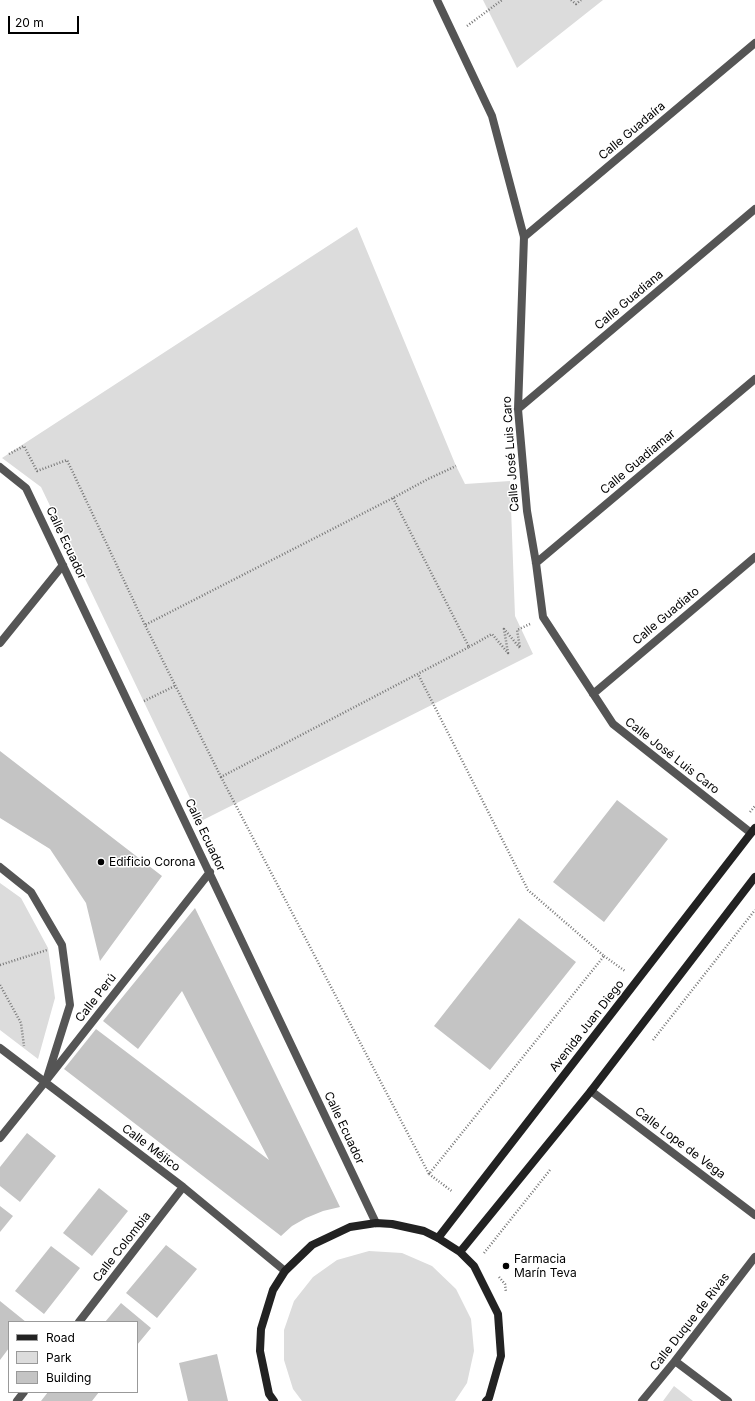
<!DOCTYPE html>
<html>
<head>
<meta charset="utf-8">
<style>
	body { margin:0 }
	#map { position:relative; width:755px; height:1401px; overflow:hidden; background:#fff; font-family:Inter,sans-serif }
	canvas { display:block }
	.legend { position:absolute; left:8px; top:1321px; width:130px; height:72px; box-sizing:border-box; background:#fff; border:1px solid #999; margin:0; padding:5px 7px; list-style:none; font-size:12px; color:#000 }
	.legend li { display:flex; align-items:center; gap:8px; height:20px }
	.legend b { width:20px; border:1px solid #999 }
	.scale { position:absolute; left:8px; top:16px; width:71px; height:18px; box-sizing:border-box; border:2px solid #000; border-top:0; padding-left:5px; font-size:12px; line-height:14px; white-space:nowrap; color:#000; -webkit-text-stroke:3px #fff; paint-order:stroke }
</style>
</head>
<body>
<div id="map">
<canvas width="755" height="1401"></canvas>
<ul class="legend">
<li><b style="height:5px;background:#222"></b>Road</li>
<li><b style="height:11px;background:#dcdcdc"></b>Park</li>
<li><b style="height:11px;background:#c4c4c4"></b>Building</li>
</ul>
<div class="scale">20 m</div>
</div>
<script>
const context = document.querySelector('canvas').getContext('2d');
context.lineJoin = 'round';
function fill(path, color) { context.fillStyle = color; context.fill(path, 'evenodd'); }
const shape = rows => new Path2D(rows.map(r => 'M' + r).join(''));
function strokePath(path, color, width, dash) { context.strokeStyle = color; context.lineWidth = width; context.lineCap = dash ? 'butt' : 'round'; context.setLineDash(dash || []); context.stroke(path); }
function drawText(font, color, halo, rows, align = 'center') {
  context.font = font + ' Inter,sans-serif'; context.lineWidth = 3; context.setLineDash([]); context.textBaseline = 'middle'; context.strokeStyle = halo; context.fillStyle = color; for (const [text, x, y, turn = 0] of rows) {
    context.save(); context.translate(x, y); context.rotate((+turn || 0) * Math.PI / 180); context.textAlign = isNaN(turn) ? turn : align; if (halo) context.strokeText(text, 0, 0); context.fillText(text, 0, 0); context.restore();
  }
}
fill(shape([
	[483,0,603,0,517,68],
	[357,227,456,466,465,484,510,481,515,616,533,654,201,821,41,487,2,458],
	[0,883,21,898,48,948,55,998,38,1059,0,1030],
	[369,1251,402,1253,432,1266,456,1289,471,1319,474,1351,467,1383,455,1401,302,1401,293,1389,284,1360,284,1330,294,1301,313,1277,337,1260],
	[674,1386,693,1401,663,1401]
]), '#dcdcdc');
fill(shape([
	[0,751,162,876,100,961,86,903,50,849,0,818],
	[617,800,668,839,604,922,553,882],
	[195,908,340,1207,323,1211,306,1218,292,1226,281,1236,64,1069,96,1029,269,1160,182,991,138,1049,103,1021],
	[519,918,576,962,490,1070,434,1026],
	[27,1133,56,1156,20,1202,0,1186,0,1167],
	[99,1188,128,1211,92,1256,63,1233],
	[0,1206,13,1216,0,1232],
	[166,1245,197,1269,157,1318,126,1293],
	[51,1246,80,1268,44,1314,15,1291],
	[0,1301,26,1322,9,1322,9,1348,0,1360],
	[121,1303,151,1328,137,1345,137,1322,105,1322],
	[217,1354,228,1401,188,1401,179,1363],
	[48,1392,99,1392,92,1401,41,1401]
]), '#c4c4c4');
strokePath(shape([
	[571,0,576,4,581,0],
	[467,26,502,0],
	[9,454,24,446,37,471,67,460,145,625],
	[393,498,469,647,221,777,145,625,393,498,428,479,456,466],
	[469,647,492,634,508,653,504,629,520,648,517,630,530,624],
	[144,701,175,686],
	[221,777,429,1174,604,956,528,890,418,674],
	[750,812,755,806],
	[604,956,625,971],
	[0,965,47,950],
	[0,985,21,1023,24,1046],
	[653,1040,755,910],
	[429,1174,453,1192],
	[484,1253,550,1170],
	[499,1277,505,1284,506,1292]
]), '#777', 2.5, [1, 2]);
strokePath(shape([
	[437,0,492,116,524,237,518,409,527,511,536,563,543,617,613,724,751,833],
	[524,237,755,43],
	[518,409,755,209],
	[0,467,26,488,376,1223],
	[536,563,755,379],
	[0,643,63,565],
	[593,694,755,557],
	[0,867,31,892,62,945,70,1005,47,1078],
	[0,1048,183,1187,285,1271],
	[591,1091,755,1215],
	[0,1138,45,1082,210,872],
	[79,1322,183,1187],
	[675,1361,728,1401],
	[17,1401,24,1392],
	[642,1401,675,1361,755,1257]
]), '#555', 8);
strokePath(shape([
	[438,1238,755,828],
	[460,1252,591,1091,755,877],
	[274,1401,269,1394,260,1351,261,1329,273,1290,285,1271,312,1245,350,1227,376,1223,392,1224,424,1231,438,1238,460,1252,474,1266,498,1314,501,1356,489,1398,486,1401]
]), '#222', 8);
for (const [x, y, r, color] of [
	[101,862,4,"#000"],
	[506,1266,4,"#000"]
]) { const dot = new Path2D(); dot.arc(x, y, r, 0, 2 * Math.PI); context.fillStyle = color; context.fill(dot); strokePath(dot, '#fff', 1.5); }
drawText('12px', '#000', '#fff', [
	["Calle Guadaíra",632,131,-40],
	["Calle Guadiana",629,300,-40],
	["Calle José Luis Caro",511,454,-94],
	["Calle Guadiamar",638,462,-40],
	["Calle Ecuador",66,543,65],
	["Calle Guadiato",666,616,-40],
	["Calle José Luis Caro",672,756,38],
	["Calle Ecuador",205,835,65],
	["Calle Perú",96,998,-52],
	["Avenida Juan Diego",587,1026,-52],
	["Calle Ecuador",344,1128,65],
	["Calle Lope de Vega",680,1143,37],
	["Calle Méjico",151,1148,37],
	["Calle Colombia",122,1247,-52],
	["Calle Duque de Rivas",690,1322,-52]
]);
drawText('12px', '#000', '#fff', [
	["Edificio Corona",109,862],
	["Farmacia",514,1259],
	["Marín Teva",514,1273]
], 'left');
</script>
</body>
</html>
